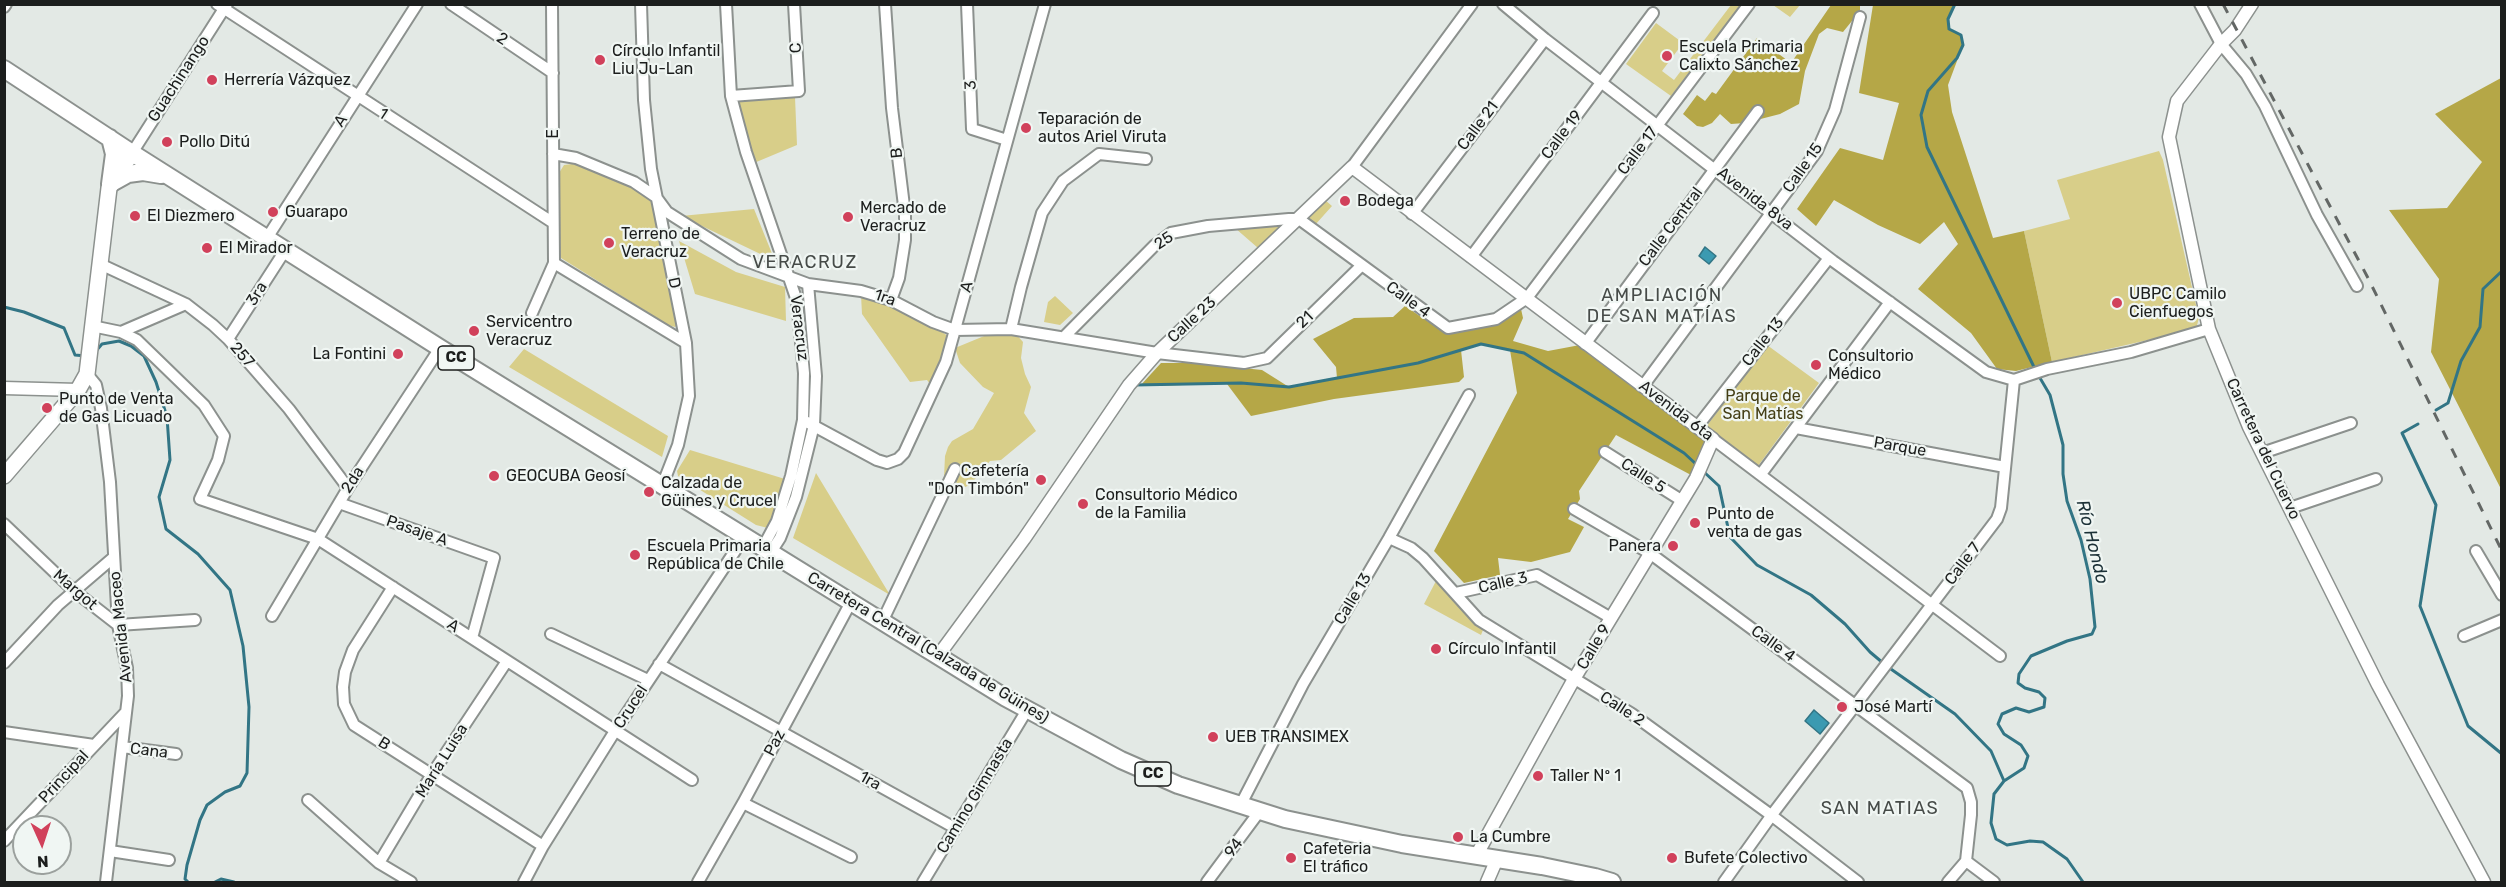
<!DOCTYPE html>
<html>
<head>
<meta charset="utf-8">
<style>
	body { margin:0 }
	#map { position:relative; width:2506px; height:887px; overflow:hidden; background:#e3e9e5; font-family:Rubik,sans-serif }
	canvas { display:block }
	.frame { position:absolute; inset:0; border:6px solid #1c1e1d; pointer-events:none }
	.north { position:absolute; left:12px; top:815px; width:60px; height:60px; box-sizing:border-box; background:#f0f6f3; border:2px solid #9ba09d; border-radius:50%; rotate:177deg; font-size:16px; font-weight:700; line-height:24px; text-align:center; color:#1c1e1d }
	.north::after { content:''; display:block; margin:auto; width:21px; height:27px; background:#d1415b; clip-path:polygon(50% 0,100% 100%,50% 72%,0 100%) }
</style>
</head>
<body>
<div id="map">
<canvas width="2506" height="887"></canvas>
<div class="frame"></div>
<div class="north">N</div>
</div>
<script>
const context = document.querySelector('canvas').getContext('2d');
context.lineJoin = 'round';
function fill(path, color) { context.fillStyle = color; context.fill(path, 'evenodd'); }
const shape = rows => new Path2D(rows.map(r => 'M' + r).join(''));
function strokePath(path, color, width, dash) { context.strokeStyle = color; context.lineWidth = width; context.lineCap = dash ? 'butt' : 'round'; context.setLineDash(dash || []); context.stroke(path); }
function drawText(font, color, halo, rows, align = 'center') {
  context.font = font + ' Rubik,sans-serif'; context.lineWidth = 4.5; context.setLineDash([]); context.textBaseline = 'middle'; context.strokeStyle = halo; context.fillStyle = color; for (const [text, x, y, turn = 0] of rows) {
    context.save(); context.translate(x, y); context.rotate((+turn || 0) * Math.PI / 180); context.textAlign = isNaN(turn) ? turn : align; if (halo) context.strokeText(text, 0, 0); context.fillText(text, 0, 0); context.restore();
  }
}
fill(shape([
	[1731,5,1742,5,1671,96,1626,64,1656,23,1683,43,1662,71,1674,80],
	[1773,5,1800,5,1790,17],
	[795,97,797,145,754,163,738,101],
	[2159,151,2163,160,2199,318,2196,329,2052,362,2024,231,2070,219,2057,180],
	[572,164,589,166,622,181,651,200,679,324,675,327,668,325,561,258,557,248,559,173,564,165],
	[1325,200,1332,206,1315,225,1307,218],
	[754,209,775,261,681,216],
	[1283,223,1258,248,1235,228],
	[679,241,736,272,785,287,786,321,695,294],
	[861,295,880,300,919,317,948,336,938,369,930,384,927,380,910,382,862,314],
	[1055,296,1073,313,1060,325,1044,322,1048,302],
	[1015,333,1023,342,1021,358,1025,374,1031,387,1024,413,1036,431,1001,460,990,461,970,485,950,493,945,490,944,477,945,456,948,447,952,441,973,429,994,393,983,387,960,363,955,348,989,334],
	[1767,345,1819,383,1758,466,1706,427],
	[524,349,668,436,662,457,509,367],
	[690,450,785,479,768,528,756,525,678,476,677,471],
	[816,473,890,595,793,538],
	[1436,581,1471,620,1483,630,1481,635,1424,604]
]), '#d8ce89');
fill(shape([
	[1831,5,1860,5,1860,11,1843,32,1827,28,1819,34,1805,71,1799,104,1780,114,1745,123,1731,124,1720,114,1712,123,1703,127,1697,126,1683,114,1697,95,1705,101,1712,92,1716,94,1757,38,1791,63],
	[1873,5,1955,5,1948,19,1949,29,1961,35,1963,45,1948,85,1952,112,1993,238,2024,231,2052,362,2016,371,1997,369,1971,333,1918,289,1958,244,1944,222,1920,244,1878,225,1834,200,1816,226,1797,209,1840,148,1883,160,1899,103,1859,93],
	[2501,78,2501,489,2431,352,2439,279,2389,210,2447,208,2482,162,2435,114],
	[1405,306,1445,333,1499,323,1521,309,1523,318,1513,341,1548,351,1580,345,1708,439,1697,465,1691,475,1616,435,1579,491,1580,499,1568,519,1584,527,1570,552,1531,562,1498,558,1500,575,1464,583,1434,551,1517,393,1510,350,1481,344,1461,350,1464,377,1459,382,1334,399,1251,416,1227,384,1140,386,1161,363,1194,363,1262,370,1289,387,1337,378,1336,367,1313,339,1354,318,1393,317]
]), '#b5a747');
const water = shape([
	[1705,247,1716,256,1709,264,1699,256,1705,247],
	[1814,710,1829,723,1820,734,1805,721,1814,710]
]);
fill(water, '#3b9ab1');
strokePath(water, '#327585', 1.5);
strokePath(shape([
	[1955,4,1948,19,1949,29,1961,35,1963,45,1957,58,1928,91,1921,115,1927,147,2034,367],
	[4,307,24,312,64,328,75,355,86,356],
	[96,351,102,344,119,341,131,346,144,356,156,382,167,417,170,460,159,497,166,529,198,554,230,590,243,646,249,707,247,773,240,786,225,792,207,805,200,820,187,865,185,879,188,882],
	[2040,378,2050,395,2063,445,2063,474,2067,501,2081,540,2090,579,2095,627,2092,634,2067,641,2031,656,2019,674,2018,683,2025,688,2039,692,2045,698,2044,707,2029,712,2016,708,2002,714,1998,724,2004,734,2021,745,2028,756,2024,768,2004,781,1994,794,1991,823,1996,839,2007,845,2030,841,2043,842,2067,859,2083,882],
	[1134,385,1241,383,1289,387,1418,363,1481,344,1524,353,1684,453,1697,465],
	[2436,410,2448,403,2461,361,2480,327,2483,289,2502,271],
	[2418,424,2402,433,2436,505,2420,606,2468,726,2502,754],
	[1704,472,1719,486,1730,537,1757,565,1811,595,1845,624,1870,652,1883,663],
	[1888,667,1955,714,1991,751,2004,781],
	[215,882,221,879,234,882]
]), '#327585', 3);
const minor = shape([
	[217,4,552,222],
	[451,4,553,73],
	[641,4,644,100,651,169,686,343,689,396,678,445,662,486],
	[726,4,731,96,746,152,797,301,804,373,803,420,791,476,777,521,763,547],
	[885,4,892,108,905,214,905,240,899,278,891,300],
	[967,4,972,129,1007,140],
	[1503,4,1545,39,1833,261,1986,372,2014,380],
	[2200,4,2221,44,2246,74,2265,106,2317,215,2357,286],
	[4,7,6,4],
	[731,96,799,91,794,4],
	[132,153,227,4],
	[553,154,576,158,634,182,656,197,667,212,741,259,808,284,861,291,891,300,933,322,955,330,1011,329,1157,353,1244,363,1267,358,1361,266],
	[1352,167,1472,4],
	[1412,214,1545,39],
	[267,238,417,4],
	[1471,257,1653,13],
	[554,263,686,343],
	[100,264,186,304,213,325,228,339,289,409,348,488],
	[532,313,554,263,552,4],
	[92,326,121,332,137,340,204,405,224,436,218,460,200,499,318,539,692,780],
	[1011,329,1021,287,1042,213,1063,181,1099,154,1146,159],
	[121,332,186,304],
	[1064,337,1155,245,1171,233,1208,226,1289,219,1299,219,1448,328,1496,319,1527,298,1749,4],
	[228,339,286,249],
	[1585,344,1758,111],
	[87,374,96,385,101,408,110,482,118,625,127,668,128,696,106,882],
	[2014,380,2047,369,2131,352,2209,329],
	[1643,386,1817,151,1835,110,1860,17],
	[803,420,877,460,887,463,898,459,904,453,946,362,1045,4],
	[1697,427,1829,258],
	[1796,428,2005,467],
	[1713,439,2000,656],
	[1605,452,1681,500],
	[2262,453,2351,423],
	[1761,474,1890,302],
	[339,503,494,558,472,638],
	[2290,508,2376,479],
	[1574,509,1651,554,1967,788,1971,802,1971,815,1966,861],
	[4,524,73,590,118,625,195,620],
	[1389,538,1411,548,1423,558,1479,620,1632,714,1771,815,1858,882],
	[2476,551,2502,595],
	[771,552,780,538,796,497,814,425,816,376,808,284],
	[393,587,353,650,345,672,343,687,344,704,354,725,543,846],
	[1456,593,1537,575,1611,618],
	[272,616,348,488,440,348],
	[882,622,955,469],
	[551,634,648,680],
	[2464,636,2502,620],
	[4,663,58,605,114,557],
	[659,664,955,828],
	[4,732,94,745],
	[122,747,176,754],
	[308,800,379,863,411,882],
	[743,803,851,857],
	[1240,806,1303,684,1389,538,1469,395],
	[4,841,125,713],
	[110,851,169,860],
	[1966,861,1994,882],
	[379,863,432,774,507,661],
	[524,882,543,846,615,731,745,536],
	[698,882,743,803,851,602],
	[923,882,1027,710],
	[1207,882,1259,812],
	[1724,882,1774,812,1997,519,2001,508,2014,380],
	[1948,882,1966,861]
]);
const tertiary = shape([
	[2252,4,2235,30,2221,44,2177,101,2169,137,2209,329,2249,427,2378,685,2484,882],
	[4,388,78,390],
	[938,656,1024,539,1129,385,1157,353,1352,167,1713,439,1696,478,1574,679,1476,856],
	[1487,882,1497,859]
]);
const secondary = shape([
	[4,476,78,390,87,374,109,188,132,153]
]);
const primary = shape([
	[4,69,132,153,440,348,1006,698,1121,760,1178,785,1285,819,1402,844,1542,866,1595,877,1612,882],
	[110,138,114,154,110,184],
	[110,184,128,174,143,172,161,175]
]);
strokePath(minor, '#8c918e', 14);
strokePath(tertiary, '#8c918e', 15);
strokePath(secondary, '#8c918e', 18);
strokePath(primary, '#8c918e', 20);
strokePath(minor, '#fff', 10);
strokePath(tertiary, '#fff', 12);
strokePath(secondary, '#fff', 15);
strokePath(primary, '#fff', 16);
strokePath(shape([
	[2223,4,2368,278,2502,551]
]), '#636765', 3, [10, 10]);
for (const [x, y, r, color] of [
	[1667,56,6,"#d1415b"],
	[600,60,6,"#d1415b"],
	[212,80,6,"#d1415b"],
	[1026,128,6,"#d1415b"],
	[167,142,6,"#d1415b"],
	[1345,201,6,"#d1415b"],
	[273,212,6,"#d1415b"],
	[135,216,6,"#d1415b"],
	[848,217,6,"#d1415b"],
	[609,243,6,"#d1415b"],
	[207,248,6,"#d1415b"],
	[2117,303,6,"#d1415b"],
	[474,331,6,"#d1415b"],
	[398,354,6,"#d1415b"],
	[1816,365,6,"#d1415b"],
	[47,408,6,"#d1415b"],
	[494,476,6,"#d1415b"],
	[1041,480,6,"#d1415b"],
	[649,492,6,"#d1415b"],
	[1083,504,6,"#d1415b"],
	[1695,523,6,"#d1415b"],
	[1673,546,6,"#d1415b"],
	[635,555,6,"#d1415b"],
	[1436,649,6,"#d1415b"],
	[1842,707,6,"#d1415b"],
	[1213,737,6,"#d1415b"],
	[1538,776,6,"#d1415b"],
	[1458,837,6,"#d1415b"],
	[1291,858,6,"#d1415b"],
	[1672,858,6,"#d1415b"]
]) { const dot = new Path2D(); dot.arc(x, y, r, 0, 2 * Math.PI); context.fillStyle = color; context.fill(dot); strokePath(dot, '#f0f6f3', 2); }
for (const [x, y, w] of [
	[456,358,36],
	[1153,774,36]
]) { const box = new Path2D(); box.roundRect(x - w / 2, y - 12, w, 24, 4.5); context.fillStyle = '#f0f6f3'; context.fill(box); strokePath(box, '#1c1e1d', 1.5); }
drawText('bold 15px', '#1c1e1d', null, [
	["CC",456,358],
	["CC",1153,774]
]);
drawText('16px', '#1c1e1d', '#f0f6f3', [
	["2",502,39,34],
	["C",796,48,-93],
	["Guachinango",179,79,-57],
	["3",971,85,-92],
	["1",383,114,33],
	["A",341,121,-56],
	["Calle 21",1478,126,-53],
	["E",553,134,-90],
	["Calle 19",1562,135,-53],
	["Calle 17",1638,151,-53],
	["B",897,153,-96],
	["Calle 15",1803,168,-55],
	["Avenida 8va",1755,199,38],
	["Calle Central",1671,227,-53],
	["25",1164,241,-34],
	["D",674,283,78],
	["A",967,287,-75],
	["3ra",257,294,-58],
	["1ra",885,298,19],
	["Calle 4",1408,300,36],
	["Calle 23",1192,320,-43],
	["21",1305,320,-44],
	["Veracruz",799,328,83],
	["Calle 13",1763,342,-52],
	["257",242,355,49],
	["Avenida 6ta",1676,411,37],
	["Parque",1900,447,10],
	["Carretera del Cuervo",2263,449,65],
	["Calle 5",1643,476,33],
	["2da",353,480,-57],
	["Pasaje A",417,531,19],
	["Calle 7",1963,564,-53],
	["Calle 3",1503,583,-13],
	["Margot",75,590,41],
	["Calle 13",1353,599,-59],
	["A",453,626,33],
	["Avenida Maceo",121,627,-96],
	["Calle 4",1773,644,36],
	["Calle 9",1594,647,-59],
	["Carretera Central (Calzada de Güines)",928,648,31],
	["Crucel",631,707,-57],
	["Calle 2",1622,709,33],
	["Paz",775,743,-62],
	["B",384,744,32],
	["Cana",149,751,7],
	["María Luisa",442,761,-58],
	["Principal",64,777,-47],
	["1ra",870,781,29],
	["Camino Gimnasta",975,796,-59],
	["94",1234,848,-53]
]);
drawText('16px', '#1c1e1d', '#f0f6f3', [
	["Escuela Primaria",1679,47],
	["Calixto Sánchez",1679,65],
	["Círculo Infantil",612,51],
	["Liu Ju-Lan",612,69],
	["Herrería Vázquez",224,80],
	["Teparación de",1038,119],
	["autos Ariel Viruta",1038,137],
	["Pollo Ditú",179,142],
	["Bodega",1357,201],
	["Mercado de",860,208],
	["Veracruz",860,226],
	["Guarapo",285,212],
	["El Diezmero",147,216],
	["Terreno de",621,234],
	["Veracruz",621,252],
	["El Mirador",219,248],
	["UBPC Camilo",2129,294],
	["Cienfuegos",2129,312],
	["Servicentro",486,322],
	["Veracruz",486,340],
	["La Fontini",386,354,"right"],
	["Consultorio",1828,356],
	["Médico",1828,374],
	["Punto de Venta",59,399],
	["de Gas Licuado",59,417],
	["Cafetería",1029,471,"right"],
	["\"Don Timbón\"",1029,489,"right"],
	["GEOCUBA Geosí",506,476],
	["Calzada de",661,483],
	["Güines y Crucel",661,501],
	["Consultorio Médico",1095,495],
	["de la Familia",1095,513],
	["Punto de",1707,514],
	["venta de gas",1707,532],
	["Escuela Primaria",647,546],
	["República de Chile",647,564],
	["Panera",1661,546,"right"],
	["Círculo Infantil",1448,649],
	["José Martí",1854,707],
	["UEB TRANSIMEX",1225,737],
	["Taller Nº 1",1550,776],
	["La Cumbre",1470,837],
	["Cafeteria",1303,849],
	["El tráfico",1303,867],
	["Bufete Colectivo",1684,858]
], 'left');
drawText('16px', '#443e15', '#f0f6f3', [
	["Parque de",1763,396],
	["San Matías",1763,414]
]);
context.letterSpacing = '1.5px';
drawText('18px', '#464b48', '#f0f6f3', [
	["VERACRUZ",805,263],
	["AMPLIACIÓN",1662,296],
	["DE SAN MATÍAS",1662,317],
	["SAN MATIAS",1880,809]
]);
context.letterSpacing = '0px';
drawText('italic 18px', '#1c3137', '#f0f6f3', [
	["Río Hondo",2092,542,76]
]);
</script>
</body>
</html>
